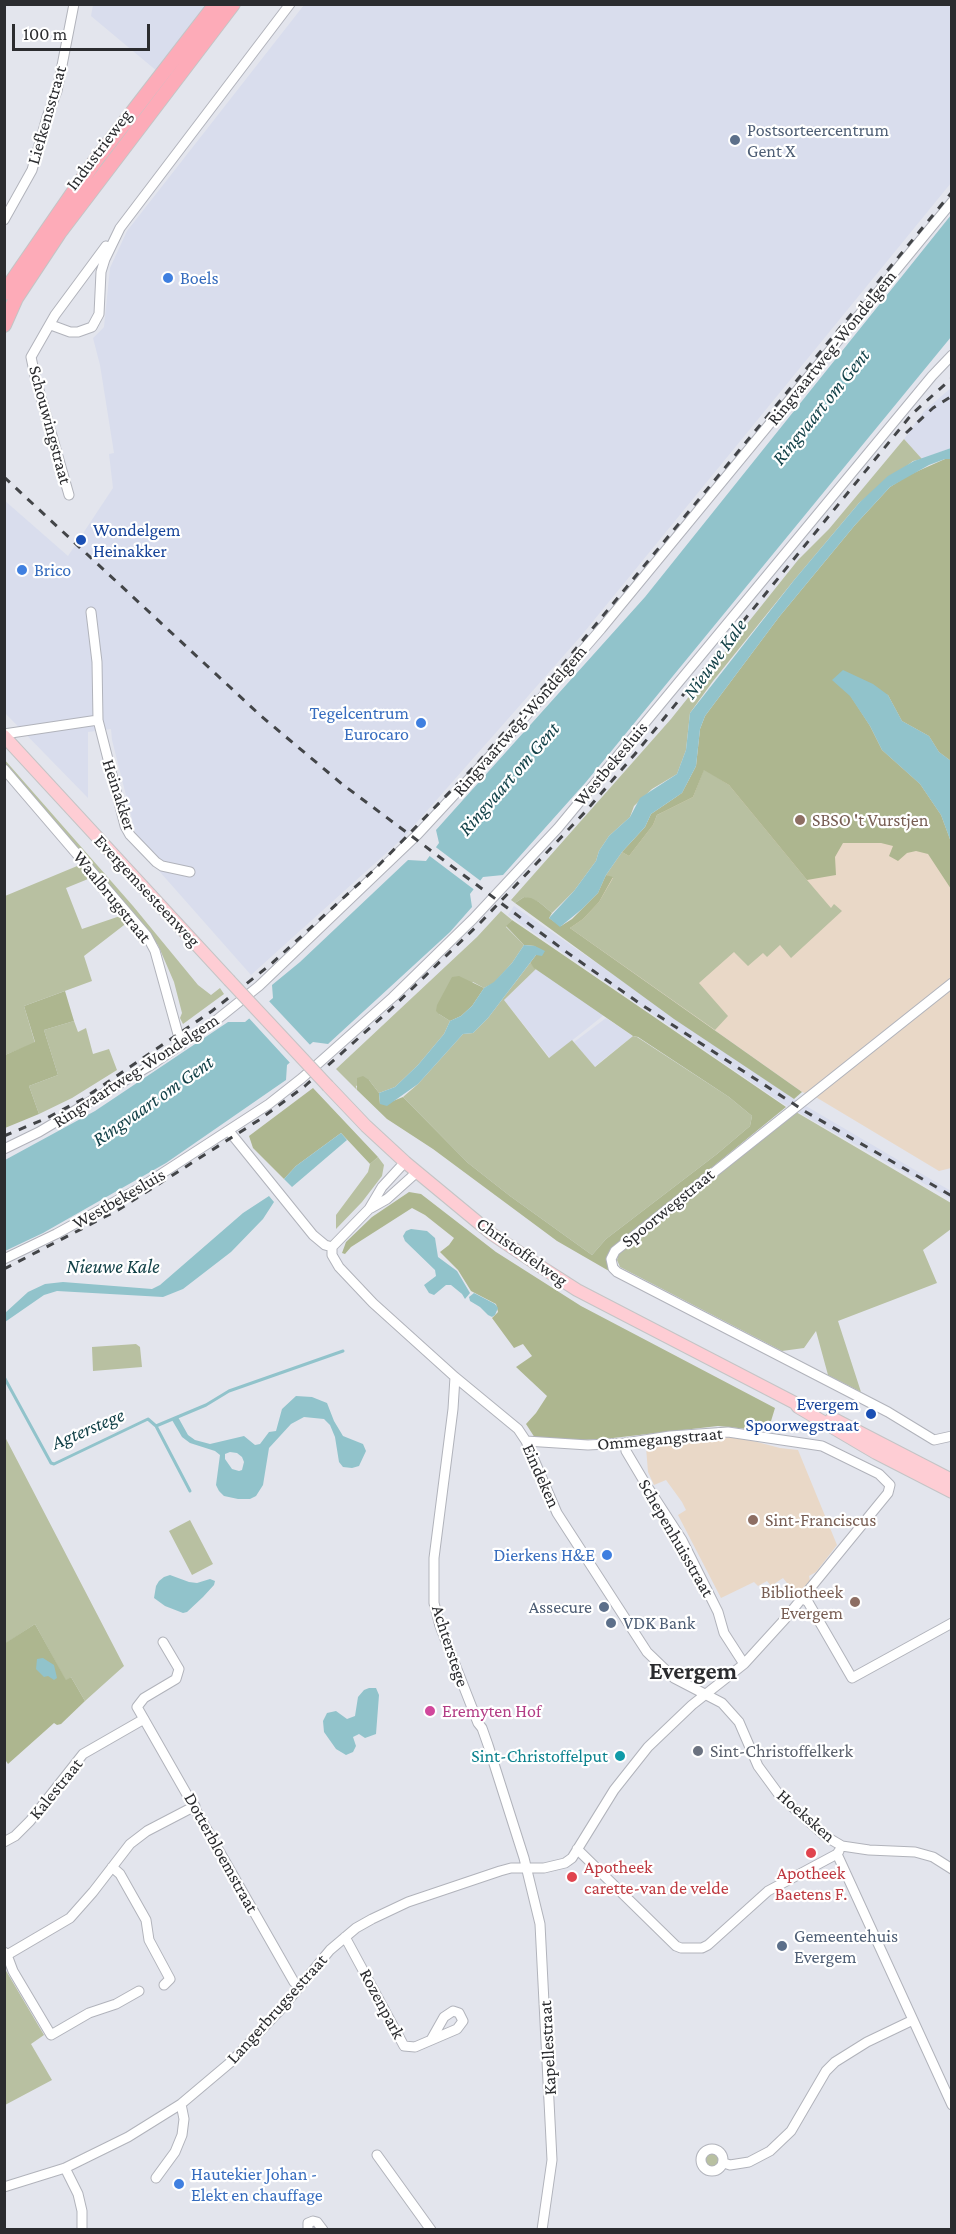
<!DOCTYPE html>
<html>
<head>
<meta charset="utf-8">
<style>
	body { margin:0 }
	#map { position:relative; width:956px; height:2234px; overflow:hidden; background:#e3e5ed; font-family:"Crimson Pro",serif }
	canvas { display:block }
	.frame { position:absolute; inset:0; border:6px solid #2b2c2f; pointer-events:none }
	.scale { position:absolute; left:12px; top:24px; width:138px; height:27px; box-sizing:border-box; border:3px solid #2b2c2f; border-top:0; padding-left:8px; font-size:18px; line-height:21px; white-space:nowrap; color:#2b2c2f; -webkit-text-stroke:4px #fff; paint-order:stroke }
</style>
</head>
<body>
<div id="map">
<canvas width="956" height="2234"></canvas>
<div class="frame"></div>
<div class="scale">100 m</div>
</div>
<script>
const context = document.querySelector('canvas').getContext('2d');
context.lineJoin = 'round';
function fill(path, color) { context.fillStyle = color; context.fill(path, 'evenodd'); }
const shape = rows => new Path2D(rows.map(r => 'M' + r).join(''));
function strokePath(path, color, width, dash) { context.strokeStyle = color; context.lineWidth = width; context.lineCap = dash ? 'butt' : 'round'; context.setLineDash(dash || []); context.stroke(path); }
function drawText(font, color, halo, rows, align = 'center') {
  context.font = font + ' "Crimson Pro",serif'; context.lineWidth = 4.5; context.setLineDash([]); context.textBaseline = 'middle'; context.strokeStyle = halo; context.fillStyle = color; for (const [text, x, y, turn = 0] of rows) {
    context.save(); context.translate(x, y); context.rotate((+turn || 0) * Math.PI / 180); context.textAlign = isNaN(turn) ? turn : align; if (halo) context.strokeText(text, 0, 0); context.fillText(text, 0, 0); context.restore();
  }
}
fill(shape([
	[93,5,212,5,158,72,91,16],
	[304,5,951,5,951,183,581,636,403,838,251,975,160,872,136,835,112,740,111,729,88,732,88,798,5,713,4,500,68,556,113,488,109,454,114,453,100,365,93,338,104,327,110,268,127,231],
	[951,388,951,448,922,459,904,439,924,411],
	[514,906,794,1099,951,1191,951,1199,782,1103,508,915],
	[536,969,604,1015,550,1058,504,1000],
	[606,1018,633,1036,594,1067,574,1042]
]), '#d9dded');
fill(shape([
	[951,459,951,1168,939,1171,814,1096,802,1092,570,928,622,852,675,799],
	[703,1437,742,1438,780,1448,798,1450,837,1545,816,1572,809,1576,810,1581,798,1597,783,1578,771,1586,767,1581,758,1586,754,1582,721,1598,678,1515,686,1510,682,1502,666,1480,654,1485,648,1472,646,1447,671,1445,671,1442]
]), '#e9d8c7');
fill(shape([
	[904,439,922,459,913,461,859,503,795,579,713,681,690,713,686,750,677,774,652,789,634,806,630,817,609,836,599,851,596,861,574,891,552,913,539,902,524,897,515,903,511,900,671,719,798,560,829,529],
	[4,759,133,906,198,985,211,995,220,988,224,994,183,1024,180,1018,182,1013,174,982,158,945,5,764],
	[704,769,729,785,807,880,831,908,834,904,842,911,791,958,780,945,767,957,763,953,748,966,734,952,699,983,728,1016,715,1030,570,928,583,919,599,902,613,878,606,875,622,852,629,856,653,825,657,815,693,797],
	[82,864,93,877,66,888,82,929,123,915,128,922,84,956,92,981,24,1006,35,1043,5,1055,5,896],
	[501,911,512,920,506,927,524,945,512,963,494,983,484,988,473,982,439,1014,450,1021,444,1034,418,1065,395,1087,379,1093,369,1080,356,1086,357,1090,336,1069,477,937],
	[530,963,536,969,504,1000,549,1058,572,1040,595,1067,633,1036,637,1037,729,1097,752,1116,750,1126,717,1154,606,1239,592,1255,510,1196,468,1163,403,1097,418,1084,463,1034,473,1033,488,1018],
	[74,1021,78,1032,86,1028,93,1054,109,1049,117,1070,72,1098,39,1114,29,1086,58,1075,44,1030],
	[796,1112,951,1203,951,1229,923,1250,937,1283,838,1321,861,1392,828,1375,816,1331,804,1348,782,1351,620,1267,617,1260,619,1253],
	[378,1157,384,1165,382,1176,362,1202,336,1229,336,1215,368,1172,370,1164],
	[136,1344,140,1347,142,1367,93,1371,92,1347],
	[4,1435,124,1666,85,1701,71,1677,66,1681,35,1624,5,1644],
	[190,1520,213,1564,192,1575,169,1531],
	[5,1969,44,2035,31,2044,52,2080,5,2105],
	'702 2160a10 10 0 1 1 20 0a10 10 0 1 1-20 0Z'
]), '#b8c0a1');
fill(shape([
	[945,459,951,459,951,761,939,752,929,736,902,721,888,695,833,680,850,695,870,726,882,750,920,784,941,815,951,842,951,889,928,854,916,851,907,853,898,861,889,856,893,846,881,843,843,843,835,857,836,875,807,880,729,785,704,770,693,797,657,815,653,825,629,856,622,852,645,827,651,814,682,793,696,766,700,729,705,716,779,617,855,525,890,487,909,475],
	[606,875,613,877,599,902,583,919,570,928,802,1092,794,1099,674,1019,515,903,524,897,531,898,539,902,552,913,549,918,561,926,572,919,598,893],
	[512,920,786,1107,613,1248,607,1257,609,1271,557,1241,433,1149,387,1119,357,1090,357,1078,363,1076,369,1080,379,1093,380,1104,393,1101,403,1097,468,1163,510,1196,592,1255,606,1239,717,1154,750,1126,752,1116,729,1097,638,1037,633,1036,534,968,530,963,536,955,535,946,524,945,506,926],
	[459,976,484,988,472,1006,461,1016,450,1021,439,1014,436,1011,437,1005,452,977],
	[65,991,74,1021,44,1030,58,1075,29,1086,39,1114,5,1128,5,1055,35,1042,24,1006],
	[313,1088,378,1157,370,1164,341,1133,296,1166,284,1179,253,1148,249,1136],
	[409,1192,421,1194,496,1252,581,1306,775,1408,768,1431,718,1426,613,1438,583,1440,535,1438,526,1424,536,1413,547,1396,516,1367,532,1356,523,1344,514,1348,492,1318,498,1312,496,1304,471,1291,458,1270,440,1252,449,1245,454,1238,425,1215,412,1208,351,1247,345,1254,342,1253,346,1242,372,1217],
	[35,1624,66,1680,71,1677,85,1701,61,1724,57,1725,54,1723,8,1764,4,1758,4,1644]
]), '#adb68f');
fill(shape([
	[951,215,951,337,586,782,503,875,483,877,470,894,472,907,450,932,328,1044,313,1042,287,1065,286,1080,166,1163,43,1233,5,1251,5,1160,95,1111,228,1022,245,1022,273,998,272,985,300,962,408,860,426,861,439,843,436,830,645,597],
	[951,448,951,459,945,459,929,465,890,487,855,525,779,617,705,716,700,729,696,766,682,793,651,814,645,827,622,852,606,875,598,893,582,909,560,927,549,918,574,891,596,861,599,851,609,836,630,817,640,798,677,774,686,750,690,713,795,579,859,503,888,476,914,461],
	[843,670,873,684,888,695,902,721,929,736,939,752,951,761,951,842,941,815,920,784,882,750,870,726,850,696,832,680],
	[524,945,535,946,545,951,542,956,536,955,488,1018,473,1033,463,1034,418,1084,387,1106,380,1104,379,1093,395,1087,418,1065,444,1034,450,1021,461,1016,472,1006,484,988,494,982,512,963],
	[341,1133,347,1140,292,1187,284,1179,296,1166],
	[269,1196,274,1202,263,1219,231,1252,183,1289,163,1297,57,1291,44,1295,5,1322,5,1313,28,1292,45,1284,63,1282,152,1289,160,1285,243,1213],
	[411,1229,427,1231,435,1238,438,1257,457,1271,470,1293,465,1299,462,1294,451,1285,446,1285,434,1295,429,1293,424,1285,436,1276,435,1270,405,1241,403,1236,406,1231],
	[474,1293,495,1304,498,1308,495,1315,492,1317,488,1315,480,1307,470,1301,469,1297],
	[296,1396,312,1397,327,1403,334,1421,343,1436,363,1444,366,1451,359,1466,352,1468,343,1467,339,1462,335,1437,330,1425,324,1419,304,1417,291,1424,269,1448,263,1485,256,1496,250,1499,238,1499,224,1496,219,1491,216,1485,220,1455,215,1451,190,1443,182,1437,172,1420,178,1417,188,1435,195,1440,210,1444,244,1436,255,1445,260,1444,269,1432,276,1431,282,1409],
	[230,1452,237,1453,242,1457,244,1462,242,1470,239,1471,232,1469,225,1459,225,1454],
	[170,1575,189,1582,197,1583,210,1579,215,1581,214,1585,203,1597,187,1612,183,1613,165,1606,154,1598,156,1586,159,1581,164,1577],
	[43,1658,54,1665,57,1678,54,1680,48,1676,44,1677,36,1669,37,1659],
	[369,1688,376,1688,379,1695,376,1734,365,1738,359,1734,353,1737,356,1746,353,1752,346,1755,336,1749,324,1732,323,1721,327,1713,336,1711,347,1719,355,1716,358,1697,364,1690]
]), '#91c3cb');
fill(shape([
	[433,845,482,882,476,891,427,854],
	[267,999,312,1047,292,1065,247,1016]
]), '#e3e5ed');
strokePath(shape([
	[4,1377,51,1463,54,1464,148,1419,156,1426,190,1491],
	[156,1426,206,1405,229,1391,343,1351]
]), '#91c3cb', 3);
const minor = shape([
	[4,220,32,170,47,117,57,91,74,4],
	[51,325,70,332,78,332,92,327,99,314,101,272,105,259,120,228,290,4],
	[69,495,35,376,31,357,55,315,106,246],
	[91,612,97,662,98,720,125,826,130,835,156,862,162,866,190,872],
	[4,734,98,720],
	[4,769,147,936,155,951,181,1045],
	[952,983,615,1251,611,1259,613,1268,617,1272,888,1412,934,1440,952,1436],
	[229,1131,313,1235,325,1245,332,1247],
	[4,1149,39,1132,151,1065,214,1022,259,986,418,834,505,740,601,629,952,202],
	[371,1208,387,1199,417,1172],
	[332,1247,332,1255,339,1267,373,1303,455,1377,518,1429,526,1441,557,1513,647,1652,674,1678,722,1703,739,1722,758,1766,780,1796,825,1836,842,1846,869,1850,915,1852,933,1857,952,1869],
	[332,1247,369,1209,382,1187,405,1162],
	[4,1259,56,1234,138,1189,269,1104,302,1078,393,997,473,919,558,828,932,376,952,355],
	[455,1377,453,1409,434,1558,434,1603,440,1626,478,1723,482,1728,488,1745,524,1858,540,1924,552,2160,542,2230],
	[625,1443,626,1451,645,1483,682,1540,718,1612,724,1633,744,1664],
	[802,1598,808,1602,852,1678,952,1623],
	[163,1642,179,1669,176,1679,144,1698,137,1707,294,1982,299,1986],
	[4,1842,15,1836,30,1821,83,1754,144,1719],
	[577,1849,676,1946,681,1948,702,1948,708,1945,768,1891,837,1854],
	[839,1851,837,1854,952,2105],
	[112,1867,120,1874,146,1920,149,1940,170,1979,164,1985],
	[345,1937,404,2046,415,2047,457,2029,463,2021,459,2013,453,2011,444,2017,431,2040],
	[4,1952,7,1955,70,1918,93,1892,130,1844,147,1831,195,1806],
	[7,1955,13,1971,51,2035,89,2013,116,2004,139,1991],
	'701 2160a11 11 0 1 1 22 0a11 11 0 1 1-22 0Z',
	[377,2155,431,2230],
	[724,2163,730,2165,749,2162,770,2151,791,2131,826,2071,835,2062,867,2042,913,2020],
	[65,2168,78,2194,82,2211,82,2230],
	[156,2178,175,2152,182,2135,184,2119,181,2104],
	[4,2187,65,2168,128,2137,181,2104,232,2061,282,2008,330,1950,356,1928,372,1919,408,1902,500,1871,511,1868,544,1868,565,1863,572,1858,614,1790,648,1747,692,1705,744,1664,785,1619,888,1493,890,1485,879,1474,822,1446,728,1432,670,1436,625,1443,588,1445,526,1441],
	[308,2230,308,2223,313,2221,317,2222,323,2230]
]);
const major = shape([
	[4,736,229,980],
	[328,1086,366,1126,405,1162,492,1234,535,1263,577,1290,795,1403,798,1407,876,1453,952,1492],
	[832,1418,952,1480]
]);
const highway = shape([
	[4,293,95,161,216,4],
	[4,325,16,298,59,233,233,4]
]);
strokePath(minor, '#b1b3bb', 11);
strokePath(major, '#c4c4c5', 14);
strokePath(highway, '#c4c4c5', 16);
strokePath(minor, '#fff', 9);
strokePath(major, '#fecdd4', 12);
strokePath(highway, '#fdabb8', 14);
strokePath(shape([
	[906,433,933,408,952,396],
	[4,477,261,716,342,784,565,951,642,1005,806,1112,952,1196],
	[4,1136,47,1118,83,1099,212,1011,270,965,376,868,475,766,555,674,952,192],
	[4,1269,118,1210,259,1120,305,1086,392,1008,480,923,586,811,635,754,912,414,952,378]
]), '#434548', 3, [8, 8]);
const majorBridge = shape([
	[229,980,328,1086]
]);
strokePath(majorBridge, '#c4c4c5', 14, []);
strokePath(majorBridge, '#fecdd4', 12);
for (const [x, y, r, color] of [
	[735,140,6,"#5c6f8a"],
	[168,278,6,"#3f7fe0"],
	[81,540,6,"#1a4fb4"],
	[22,570,6,"#3f7fe0"],
	[421,723,6,"#3f7fe0"],
	[800,820,6,"#8d6e63"],
	[871,1414,6,"#1a4fb4"],
	[753,1520,6,"#8d6e63"],
	[607,1555,6,"#3f7fe0"],
	[855,1602,6,"#8d6e63"],
	[604,1607,6,"#5c6f8a"],
	[611,1623,6,"#5c6f8a"],
	[430,1711,6,"#d1479c"],
	[698,1751,6,"#6b7280"],
	[620,1756,6,"#0f9aa8"],
	[811,1853,6,"#e0444e"],
	[572,1877,6,"#e0444e"],
	[782,1946,6,"#5c6f8a"],
	[179,2184,6,"#3f7fe0"]
]) { const dot = new Path2D(); dot.arc(x, y, r, 0, 2 * Math.PI); context.fillStyle = color; context.fill(dot); strokePath(dot, '#fff', 2); }
drawText('18px', '#2b2c2f', '#fff', [
	["Liefkensstraat",47,115,-74],
	["Industrieweg",99,150,-53],
	["Ringvaartweg-Wondelgem",832,348,-51],
	["Schouwingstraat",50,425,75],
	["Ringvaartweg-Wondelgem",520,721,-49],
	["Westbekesluis",611,764,-50],
	["Heinakker",119,795,72],
	["Evergemsesteenweg",147,891,47],
	["Waalbrugstraat",112,897,51],
	["Ringvaartweg-Wondelgem",136,1071,-33],
	["Westbekesluis",119,1199,-30],
	["Spoorwegstraat",668,1208,-39],
	["Christoffelweg",522,1252,35],
	["Ommegangstraat",660,1439,-5],
	["Eindeken",541,1476,66],
	["Schepenhuisstraat",676,1538,60],
	["Achterstege",450,1646,72],
	["Kalestraat",56,1789,-51],
	["Hoeksken",806,1816,41],
	["Dotterbloemstraat",221,1853,61],
	["Rozenpark",382,2004,62],
	["Langerbrugsestraat",277,2009,-48],
	["Kapellestraat",548,2048,-93]
]);
drawText('18px', '#4e5e75', '#fff', [
	["Postsorteercentrum",747,130],
	["Gent X",747,151],
	["Assecure",592,1607,"right"],
	["VDK Bank",623,1623],
	["Gemeentehuis",794,1936],
	["Evergem",794,1957]
], 'left');
drawText('18px', '#366cbe', '#fff', [
	["Boels",180,278],
	["Brico",34,570],
	["Tegelcentrum",409,713,"right"],
	["Eurocaro",409,734,"right"],
	["Dierkens H&E",595,1555,"right"],
	["Hautekier Johan -",191,2174],
	["Elekt en chauffage",191,2195]
], 'left');
drawText('18px', '#164399', '#fff', [
	["Wondelgem",93,530],
	["Heinakker",93,551],
	["Evergem",859,1404,"right"],
	["Spoorwegstraat",859,1425,"right"]
], 'left');
drawText('18px', '#785e54', '#fff', [
	["SBSO 't Vurstjen",812,820],
	["Sint-Franciscus",765,1520],
	["Bibliotheek",843,1592,"right"],
	["Evergem",843,1613,"right"]
], 'left');
drawText('18px', '#b23c85', '#fff', [
	["Eremyten Hof",442,1711]
], 'left');
drawText('18px', '#5b616d', '#fff', [
	["Sint-Christoffelkerk",710,1751]
], 'left');
drawText('18px', '#0d838f', '#fff', [
	["Sint-Christoffelput",608,1756]
], 'right');
drawText('18px', '#be3a42', '#fff', [
	["Apotheek",584,1867],
	["carette-van de velde",584,1888],
	["Apotheek",811,1873,"center"],
	["Baetens F.",811,1894,"center"]
], 'left');
drawText('italic 20px', '#103f46', '#fff', [
	["Ringvaart om Gent",821,407,-51],
	["Nieuwe Kale",715,659,-54],
	["Ringvaart om Gent",509,779,-49],
	["Ringvaart om Gent",153,1101,-35],
	["Nieuwe Kale",113,1267],
	["Agterstege",88,1429,-23]
]);
drawText('bold 24px', '#2b2c2f', '#fff', [
	["Evergem",693,1672]
]);
</script>
</body>
</html>
